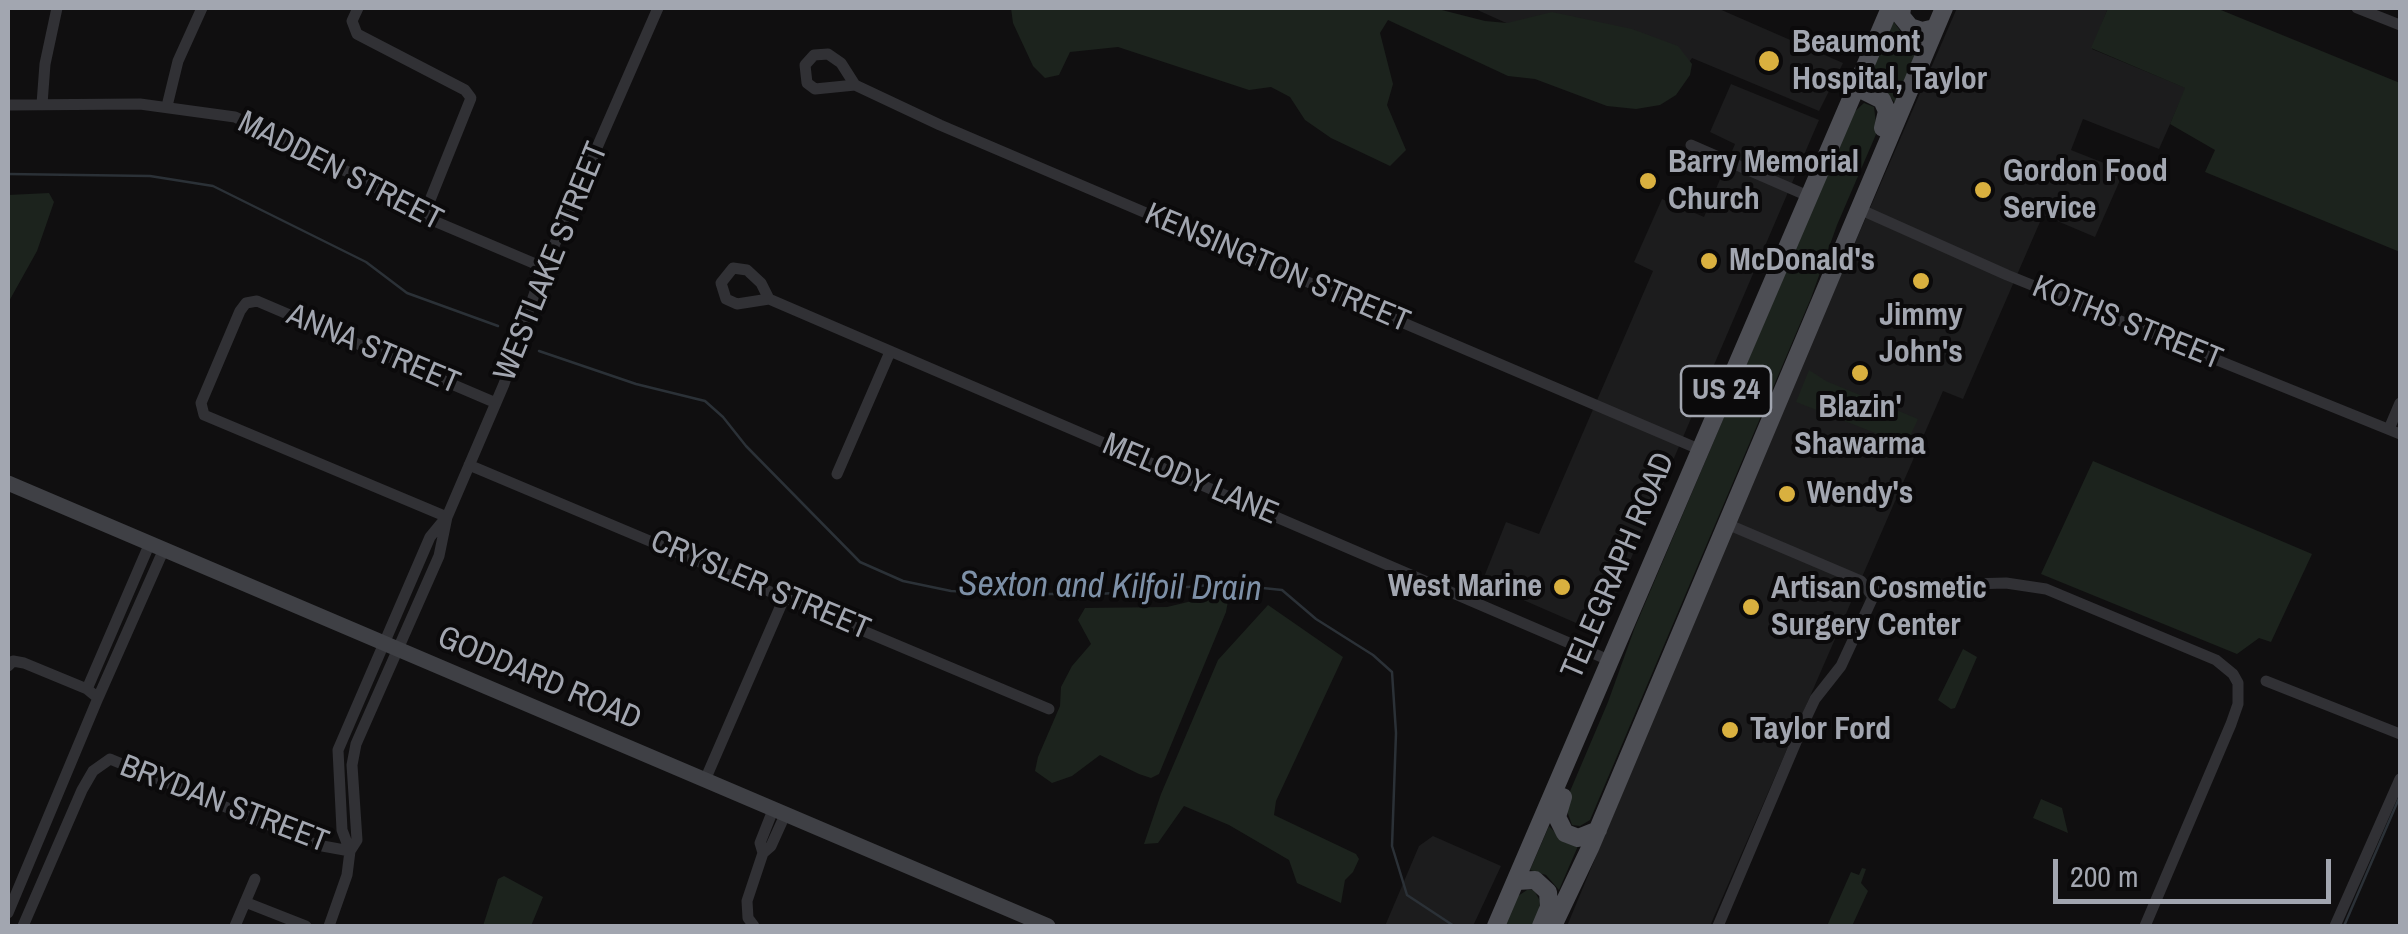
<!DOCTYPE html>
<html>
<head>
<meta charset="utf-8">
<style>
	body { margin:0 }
	#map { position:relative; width:2408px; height:934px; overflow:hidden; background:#100f10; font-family:"Archivo Narrow",sans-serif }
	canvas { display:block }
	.frame { position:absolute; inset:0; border:10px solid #a2a6b0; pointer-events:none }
	.scale { position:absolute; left:2053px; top:859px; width:278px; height:45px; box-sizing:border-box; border:5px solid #a2a6b0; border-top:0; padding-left:12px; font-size:30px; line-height:35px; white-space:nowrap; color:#a2a6b0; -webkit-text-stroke:8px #0b0a0b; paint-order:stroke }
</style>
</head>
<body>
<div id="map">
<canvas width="2408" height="934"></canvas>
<div class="frame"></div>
<div class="scale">200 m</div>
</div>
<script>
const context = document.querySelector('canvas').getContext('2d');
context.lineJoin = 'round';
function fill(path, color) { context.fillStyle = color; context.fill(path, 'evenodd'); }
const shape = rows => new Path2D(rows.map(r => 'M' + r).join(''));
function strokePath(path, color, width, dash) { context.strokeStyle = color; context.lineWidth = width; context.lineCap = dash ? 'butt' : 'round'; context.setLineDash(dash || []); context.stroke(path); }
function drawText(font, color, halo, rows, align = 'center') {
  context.font = font + ' "Archivo Narrow",sans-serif'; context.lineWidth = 8; context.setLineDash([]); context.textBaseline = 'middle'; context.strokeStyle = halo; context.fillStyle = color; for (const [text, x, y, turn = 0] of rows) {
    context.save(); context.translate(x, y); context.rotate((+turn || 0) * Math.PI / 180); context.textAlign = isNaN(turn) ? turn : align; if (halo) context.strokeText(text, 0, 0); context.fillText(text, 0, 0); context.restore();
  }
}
fill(shape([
	[1473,8,1717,8,1843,63,1819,111,1692,58,1666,95],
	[1957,8,2108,8,2092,49,2186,88,2159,149,2083,119,2071,150,2124,171,2095,237,2043,215,1963,399,1943,391,1710,926,1567,926,1767,445],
	[1731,84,1819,120,1599,633,1482,582,1506,522,1539,534,1653,271,1634,262,1662,199,1704,217,1735,144,1710,132],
	[1433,836,1501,866,1473,926,1385,926,1419,846]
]), '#1c1c1d');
fill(shape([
	[1011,8,1434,8,1485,21,1507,23,1552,12,1632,29,1678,46,1692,64,1690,75,1676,95,1660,105,1636,109,1607,106,1535,79,1508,76,1388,20,1380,33,1393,84,1387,105,1406,150,1390,166,1331,138,1305,120,1290,97,1271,87,1249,90,1118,47,1070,52,1059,75,1045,78,1033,66,1013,23],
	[2108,8,2216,8,2400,83,2400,252,2205,172,2215,150,2170,124,2185,88,2091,48],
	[1893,21,1902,33,1922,40,1895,103,1884,89,1866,83],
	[1864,103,1874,107,1877,132,1837,225,1811,298,1590,820,1580,826,1572,825,1567,811,1568,796,1608,702,1635,627,1853,113],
	[49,193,54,202,37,251,8,303,8,195],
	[1809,370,1826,381,1918,419,1906,445,1796,402],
	[2093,461,2312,554,2271,642,2259,638,2237,654,2041,574],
	[1217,595,1228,601,1226,612,1159,774,1151,778,1139,774,1100,755,1072,776,1052,783,1035,771,1038,757,1060,706,1061,687,1072,666,1091,644,1078,620,1085,608,1167,607],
	[1268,605,1343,657,1276,801,1274,815,1356,854,1359,859,1353,872,1345,880,1341,903,1297,883,1289,860,1229,825,1184,806,1158,843,1144,844,1161,794,1218,660],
	[1963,649,1977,657,1955,708,1951,709,1938,700],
	[2041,799,2062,808,2068,833,2033,818],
	[1549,826,1564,842,1578,846,1559,890,1546,875,1530,870],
	[1862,868,1866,869,1861,883,1868,891,1852,926,1827,926,1851,872,1859,875],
	[504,876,543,897,531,926,483,926,498,879],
	[1527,890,1534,890,1540,901,1537,926,1504,926,1518,896]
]), '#1c231d');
strokePath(shape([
	[8,174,150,176,213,186,366,262,407,293,498,326],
	[539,351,636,384,705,401,723,417,746,446,860,562,903,581,951,591,1020,594,1100,594,1224,584,1282,590,1316,619,1373,655,1392,672,1396,733,1392,846,1407,895,1454,926],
	[2344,926,2400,796]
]), '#2b3137', 2.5);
strokePath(shape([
	[358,8,352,21,357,34,465,90,471,98,424,215],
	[2357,8,2400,25],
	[855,85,815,89,807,83,805,65,814,55,828,54,841,63,855,85,940,125,1701,450],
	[42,104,45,64,57,8],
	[8,105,140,104,235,117,352,174,434,221,545,268],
	[167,106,178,61,202,8],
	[1691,145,1808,196],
	[1857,208,2007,275,2400,434],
	[769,299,737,304,726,299,721,283,733,268,747,270,761,283,769,299,1611,661],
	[2389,429,2400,403],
	[469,465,1049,709],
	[837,474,890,352],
	[447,517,204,415,201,403,240,311,246,303,257,301,496,403],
	[1727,524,1861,581,1873,597],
	[8,666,13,661,24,663,87,689,98,698,8,913],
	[2266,681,2400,734],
	[87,689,150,543],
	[98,698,164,549],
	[705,780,785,596],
	[350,851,342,830,338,750,430,537,444,520],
	[763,853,760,843,773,810],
	[245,902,306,926],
	[23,926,82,790,93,771,110,759,317,845,350,851],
	[235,926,255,879],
	[329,926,347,875,350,851,357,840,352,765,356,744,439,556,447,517,504,384,539,280,658,8],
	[754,926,748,918,747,901,763,853,771,846,785,815],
	[1718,926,1807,716,1815,699,1841,666,1873,597,1883,589,1896,586,2006,583,2046,589,2216,660,2233,674,2238,683,2238,704,2231,724,2145,926],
	[2335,926,2400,779]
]), '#313135', 11);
strokePath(shape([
	[8,483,1048,926]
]), '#3f4045', 15);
strokePath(shape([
	[1902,8,1901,16,1910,27,1922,31,1935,28],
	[1856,87,1882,100,1887,111,1883,128],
	[1563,797,1557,817,1565,833,1578,838,1598,830],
	[1516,881,1535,880,1548,892,1549,907,1541,926],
	[1496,926,1890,8],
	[1553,926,1590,848,1944,8]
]), '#4d4e54', 18);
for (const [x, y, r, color] of [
	[1769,61,12,"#d9b03f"],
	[1648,181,10,"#d9b03f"],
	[1983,190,10,"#d9b03f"],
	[1709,261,10,"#d9b03f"],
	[1921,281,10,"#d9b03f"],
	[1860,373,10,"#d9b03f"],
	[1787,494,10,"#d9b03f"],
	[1562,587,10,"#d9b03f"],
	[1751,607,10,"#d9b03f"],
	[1730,730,10,"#d9b03f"]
]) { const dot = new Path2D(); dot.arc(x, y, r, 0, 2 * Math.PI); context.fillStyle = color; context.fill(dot); strokePath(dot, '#0b0a0b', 4); }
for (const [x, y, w] of [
	[1726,391,90]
]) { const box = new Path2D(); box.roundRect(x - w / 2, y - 25, w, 50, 8); context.fillStyle = '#0b0a0b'; context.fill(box); strokePath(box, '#a2a6b0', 2.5); }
drawText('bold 30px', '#a2a6b0', null, [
	["US 24",1726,391]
]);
drawText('bold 32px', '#a2a6b0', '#0b0a0b', [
	["Beaumont",1792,43],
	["Hospital, Taylor",1792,80],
	["Barry Memorial",1668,163],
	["Church",1668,200],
	["Gordon Food",2003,172],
	["Service",2003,209],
	["McDonald's",1729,261],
	["Jimmy",1921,316,"center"],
	["John's",1921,353,"center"],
	["Blazin'",1860,408,"center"],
	["Shawarma",1860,445,"center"],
	["Wendy's",1807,494],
	["West Marine",1542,587,"right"],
	["Artisan Cosmetic",1771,589],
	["Surgery Center",1771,626],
	["Taylor Ford",1750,730]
], 'left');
drawText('32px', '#a2a6b0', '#0b0a0b', [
	["MADDEN STREET",340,172,27],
	["WESTLAKE STREET",552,262,-68],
	["KENSINGTON STREET",1277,269,23],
	["KOTHS STREET",2127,324,22],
	["ANNA STREET",373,350,23],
	["MELODY LANE",1190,480,23],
	["TELEGRAPH ROAD",1619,566,-67],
	["CRYSLER STREET",760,586,23],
	["GODDARD ROAD",539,679,23],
	["BRYDAN STREET",224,805,21]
]);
drawText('italic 35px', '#7d90a7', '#0b0a0b', [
	["Sexton and Kilfoil Drain",1110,588,1]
]);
</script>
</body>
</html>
